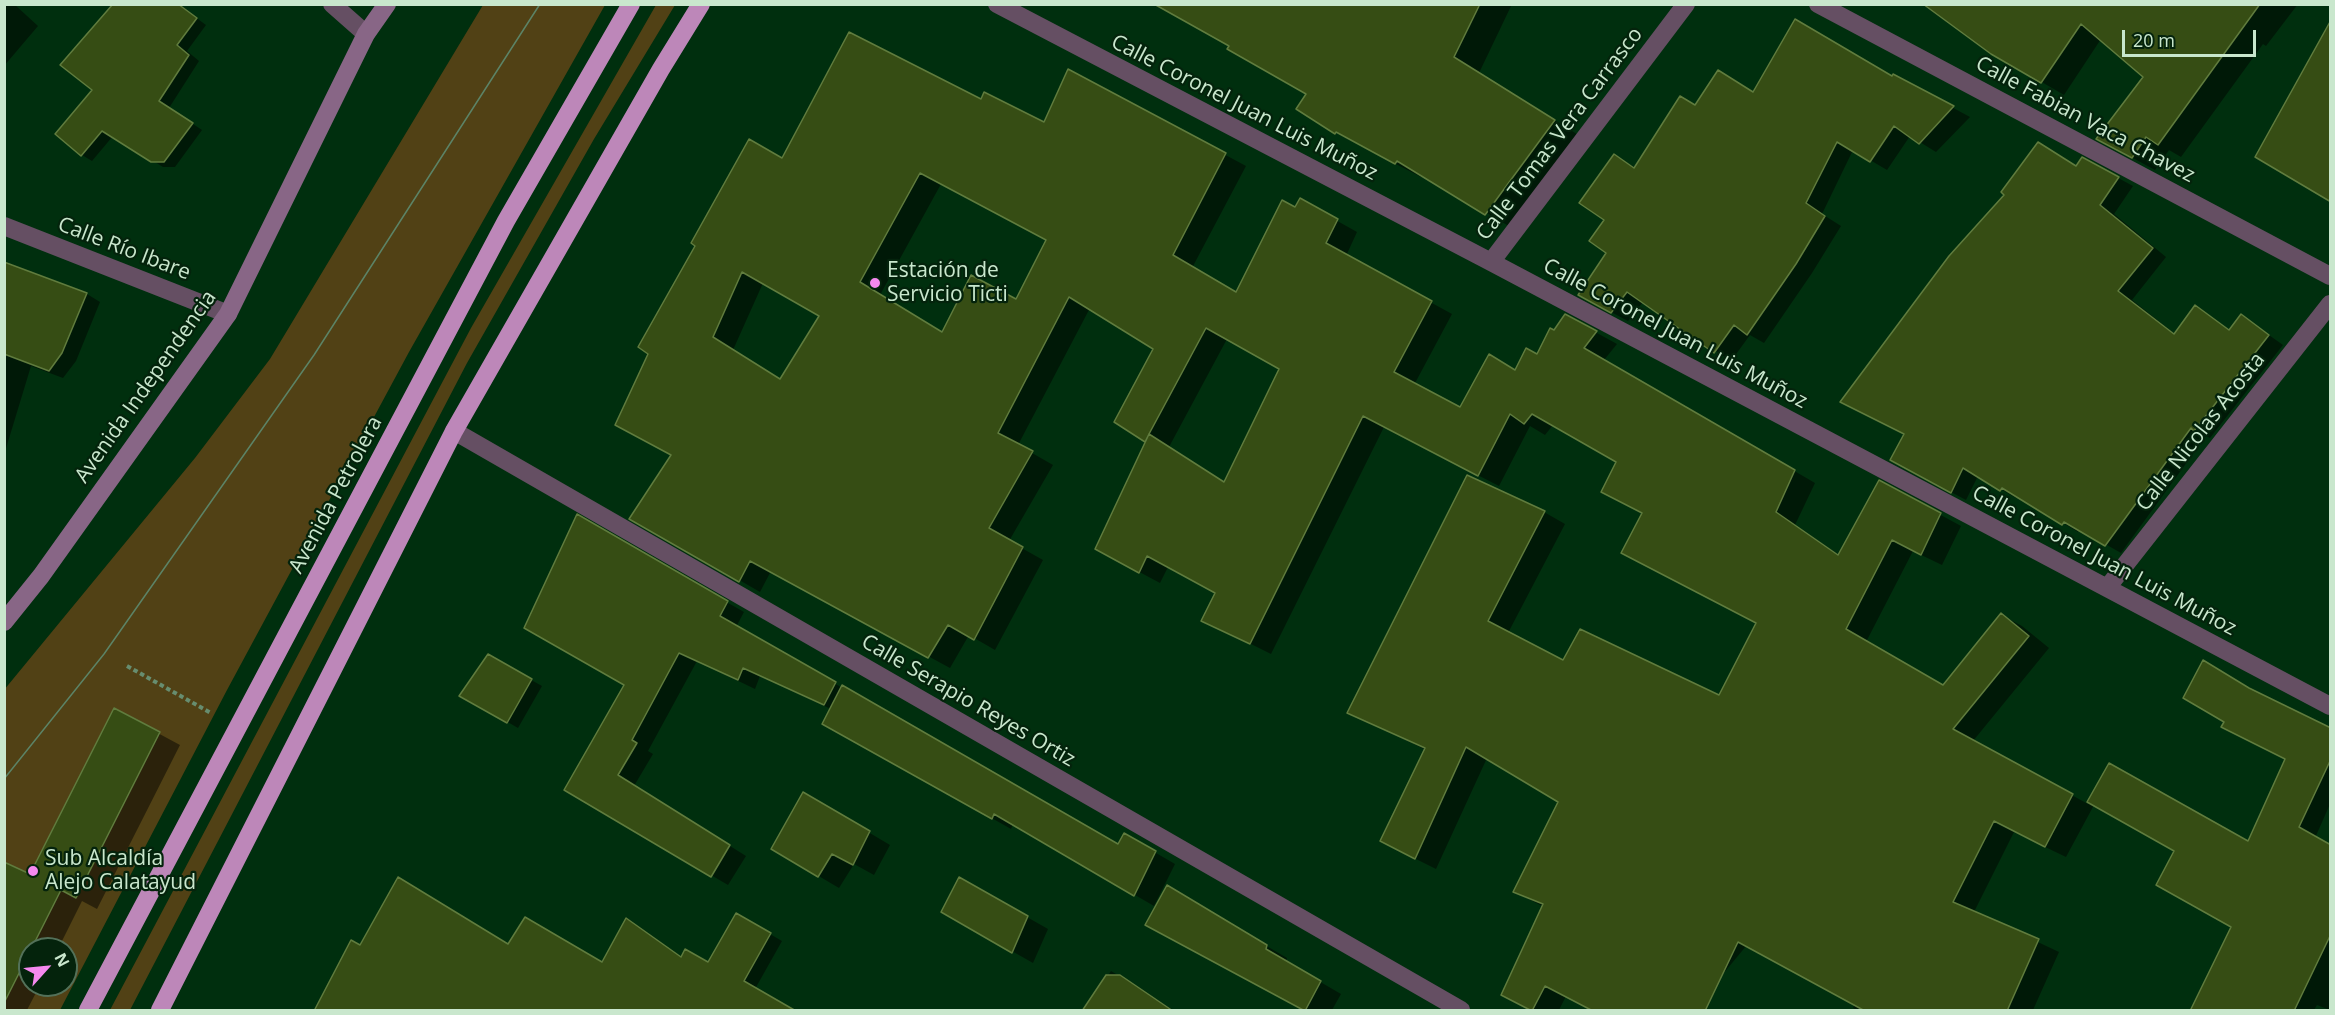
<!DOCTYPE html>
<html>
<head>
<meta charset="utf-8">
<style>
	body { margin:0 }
	#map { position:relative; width:2335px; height:1015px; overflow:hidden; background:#002f0e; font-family:"Open Sans",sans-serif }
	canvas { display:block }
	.frame { position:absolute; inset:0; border:6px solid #c9e7cd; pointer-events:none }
	.north { position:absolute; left:18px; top:937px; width:60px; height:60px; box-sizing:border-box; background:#04230c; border:2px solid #537159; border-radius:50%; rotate:63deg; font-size:16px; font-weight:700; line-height:24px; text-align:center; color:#c9e7cd }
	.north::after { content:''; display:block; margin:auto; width:21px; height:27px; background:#f589ef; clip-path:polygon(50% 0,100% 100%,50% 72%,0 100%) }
	.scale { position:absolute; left:2122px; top:30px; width:134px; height:27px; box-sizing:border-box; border:3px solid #c9e7cd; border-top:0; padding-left:8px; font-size:18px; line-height:21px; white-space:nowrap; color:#c9e7cd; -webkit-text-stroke:4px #04230c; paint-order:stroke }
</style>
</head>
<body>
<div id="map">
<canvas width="2335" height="1015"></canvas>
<div class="frame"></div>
<div class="north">N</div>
<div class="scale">20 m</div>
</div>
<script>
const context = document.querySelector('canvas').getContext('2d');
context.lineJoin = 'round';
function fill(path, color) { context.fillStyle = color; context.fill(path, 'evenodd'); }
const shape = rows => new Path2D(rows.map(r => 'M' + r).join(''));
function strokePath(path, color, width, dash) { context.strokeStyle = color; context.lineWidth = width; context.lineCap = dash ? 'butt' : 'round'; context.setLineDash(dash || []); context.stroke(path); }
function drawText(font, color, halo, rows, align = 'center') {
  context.font = font + ' "Open Sans",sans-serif'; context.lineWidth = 4.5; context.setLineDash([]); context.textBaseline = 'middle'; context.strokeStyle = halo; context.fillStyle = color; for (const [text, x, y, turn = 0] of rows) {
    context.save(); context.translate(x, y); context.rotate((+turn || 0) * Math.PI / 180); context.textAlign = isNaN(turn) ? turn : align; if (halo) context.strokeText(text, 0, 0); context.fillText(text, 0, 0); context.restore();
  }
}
fill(shape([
	[483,5,605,5,409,352,227,690,60,1010,5,1010,4,690,195,458,270,359],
	[30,949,66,949,66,985,30,985],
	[656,5,675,5,594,139,467,363,130,1010,110,1010,471,328]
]), '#514115');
fill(shape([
	[4,4,14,4,38,26,4,66],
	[1210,4,1512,4,1479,73,1580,136,1512,228,1423,175,1421,177,1336,133,1308,94],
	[1949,4,2298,4,2266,46,2263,44,2181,157,2169,150,2155,170,2120,151,2146,76,2101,39,2064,95,1992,53],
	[180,6,206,25,187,51,199,61,169,108,202,130,175,167,163,167,113,136,92,161,82,155],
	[1069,71,1246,166,1192,268,1237,294,1300,200,1357,232,1346,256,1452,314,1414,385,1461,409,1538,356,1566,316,1617,344,1604,360,1815,483,1795,525,1839,555,1880,482,1961,526,1942,565,1913,551,1866,642,1944,686,2001,615,2022,626,2049,648,1973,741,2088,804,2110,765,2248,843,2287,760,2223,727,2252,691,2330,730,2330,804,2315,838,2330,847,2330,1010,2317,1005,2314,1010,2192,1010,2233,927,2176,850,2094,805,2066,857,2014,832,1974,912,2059,952,2033,1010,1857,1010,1853,1008,1855,1004,1747,945,1693,1010,1566,996,1559,1010,1532,1010,1544,907,1515,892,1560,801,1487,758,1436,869,1402,852,1426,750,1349,712,1544,512,1565,524,1508,633,1564,662,1720,697,1757,623,1644,513,1618,461,1553,425,1545,435,1530,426,1499,486,1384,427,1271,654,1203,620,1216,593,1168,567,1160,583,1117,560,1147,442,1116,422,1155,348,1090,308,1018,445,1053,465,1009,541,1043,560,995,650,969,635,950,668,771,571,760,592,632,518,673,455,637,436,783,160,982,101,1045,124],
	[941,184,1048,240,1016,301,943,333,880,295],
	[763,283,821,315,781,380,733,350],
	[1227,339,1281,369,1225,483,1169,447],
	[1894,76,1970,117,1936,152,1910,136,1887,170,1853,150,1822,214,1841,226,1812,273,1764,343,1750,335,1731,361,1643,302,1628,321,1596,304,1608,253,1606,220,1615,156,1636,168,1696,106,1754,93],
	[2083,159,2133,186,2114,214,2166,257,2132,300,2175,334,2195,307,2231,331,2242,316,2283,345,2210,438,2206,436,2121,553,2079,529,2078,532,2018,496,2016,498,1978,476,1966,500,1906,468],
	[4,264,87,294,100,302,76,361,63,378,31,366,4,455],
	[577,517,744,612,736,627,1119,846,1125,835,1175,864,1154,906,1013,824,1011,829,824,723,831,709,760,676,755,689,697,661,648,751,653,754,634,786,746,856,728,885,566,790,626,684],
	[488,656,542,686,518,728,461,695],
	[115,710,180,745,97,909,82,901,58,949,30,949,30,985,40,985,27,1010,4,1010,4,864,30,876],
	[804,794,890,845,874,875,854,864,839,888,773,849],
	[960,879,1048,929,1033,963,943,912],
	[1168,888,1287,958,1286,962,1341,994,1332,1010,1303,1010,1167,936],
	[737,915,782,941,755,989,361,947,509,946,602,964,627,920,683,958,708,964],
	[1111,971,1131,983,1173,1010,1105,1010,1091,1001]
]), '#0007');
const building = shape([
	[113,4,178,4,197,18,177,45,189,55,159,101,193,123,164,162,151,162,102,131,81,156,55,134,92,90,60,65,113,4],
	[1154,4,1480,4,1454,57,1555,120,1485,215,1397,161,1395,164,1336,132,1335,134,1296,109,1306,94,1227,49,1229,46,1154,4],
	[1923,4,2260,4,2158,145,2146,137,2132,158,2096,139,2143,77,2081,24,2041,83,1991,54,1923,4],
	[1795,19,1892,76,1893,74,1954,106,1919,144,1894,126,1870,162,1837,142,1806,203,1825,216,1796,264,1747,335,1734,325,1714,353,1627,292,1611,313,1578,295,1606,253,1589,241,1604,220,1579,203,1614,154,1634,168,1680,96,1695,105,1718,70,1753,92,1795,19],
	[2331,20,2331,202,2255,157,2331,20],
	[849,32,981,99,984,92,1044,122,1068,69,1226,153,1173,255,1236,292,1282,200,1295,207,1300,198,1338,219,1326,243,1432,301,1394,372,1460,407,1489,354,1515,370,1526,348,1537,354,1550,328,1554,330,1565,314,1597,331,1584,348,1795,470,1776,512,1838,555,1879,480,1941,513,1921,555,1892,540,1846,629,1943,685,2001,613,2029,636,1953,729,2073,794,2045,847,1994,821,1953,902,2039,939,2007,1011,1865,1011,1738,942,1705,1011,1593,1011,1545,986,1532,1011,1501,995,1543,904,1513,892,1558,802,1466,747,1415,859,1380,841,1425,748,1347,713,1467,475,1545,511,1488,621,1563,660,1580,629,1719,695,1756,623,1621,553,1642,513,1601,492,1616,462,1532,414,1524,424,1510,414,1478,476,1363,416,1250,644,1201,621,1215,593,1147,556,1139,573,1095,549,1149,434,1145,442,1114,422,1153,349,1069,297,998,433,1033,451,989,528,1023,547,974,640,948,625,928,658,750,561,739,582,629,519,671,455,615,425,648,354,638,347,695,246,691,243,749,139,782,158,849,32],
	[920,173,1046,240,1016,299,971,275,942,332,860,282,920,173],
	[742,272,819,316,780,379,713,337,742,272],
	[1206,328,1279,369,1224,482,1149,434,1206,328],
	[2038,142,2076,166,2082,157,2119,177,2100,205,2153,248,2118,291,2174,334,2195,305,2229,330,2241,314,2269,335,2194,431,2191,428,2105,546,2064,522,2062,525,2002,488,2000,491,1963,468,1951,493,1890,460,1904,434,1840,402,1949,256,2004,195,2001,192,2038,142],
	[4,262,87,293,62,353,49,371,4,354,4,262],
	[577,514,728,601,720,616,836,682,824,705,743,668,738,680,679,653,632,740,637,743,618,775,730,845,711,877,564,790,624,685,524,628,577,514],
	[488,654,532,679,507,723,459,696,488,654],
	[2203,660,2249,688,2331,728,2331,759,2299,827,2331,845,2331,934,2294,1011,2190,1011,2231,927,2156,885,2174,851,2087,802,2109,763,2248,841,2285,759,2221,727,2224,722,2183,698,2203,660],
	[842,685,1118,844,1124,833,1156,851,1134,896,994,814,992,819,822,724,842,685],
	[114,708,160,732,76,898,61,890,4,1003,4,862,30,874,114,708],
	[803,792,870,831,853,865,832,854,818,877,771,849,803,792],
	[398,877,508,944,525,917,602,962,626,918,681,957,685,949,708,962,736,913,771,933,744,981,796,1011,314,1011,351,940,360,945,398,877],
	[959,877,1028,916,1012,953,941,912,959,877],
	[1167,885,1267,945,1266,949,1321,981,1305,1011,1145,925,1167,885],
	[1106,975,1120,975,1173,1011,1082,1011,1106,975]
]);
fill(building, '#364d14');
strokePath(building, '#607c3e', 1.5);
strokePath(shape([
	[127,666,211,713]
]), '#678d6f', 4, [4.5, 3]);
strokePath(shape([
	[332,4,366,34],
	[997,4,1491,262,2330,706],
	[1818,4,2330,276],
	[4,226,228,314],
	[1491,262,1686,4],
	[454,431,1461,1010],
	[2107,588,2330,304]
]), '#654f63', 18);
strokePath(shape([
	[4,622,41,576,228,314,366,34,387,4]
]), '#886686', 18);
strokePath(shape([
	[88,1010,506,221,631,4],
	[160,1010,454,431,661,69,701,4]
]), '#bd87b9', 18);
strokePath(shape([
	[4,779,104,654,314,355,540,4]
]), '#5c8366', 1.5);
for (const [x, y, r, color] of [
	[875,283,6,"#f589ef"],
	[33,871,6,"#f589ef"]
]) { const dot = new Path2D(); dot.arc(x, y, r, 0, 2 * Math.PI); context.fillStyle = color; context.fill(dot); strokePath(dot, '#04230c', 2); }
drawText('21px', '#c9e7cd', '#04230c', [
	["Calle Coronel Juan Luis Muñoz",1244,108,27],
	["Calle Fabian Vaca Chavez",2085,120,28],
	["Calle Tomas Vera Carrasco",1560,134,-53],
	["Calle Río Ibare",124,249,21],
	["Calle Coronel Juan Luis Muñoz",1675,334,28],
	["Avenida Independencia",146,387,-55],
	["Calle Nicolas Acosta",2201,432,-52],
	["Avenida Petrolera",336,495,-62],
	["Calle Coronel Juan Luis Muñoz",2104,561,28],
	["Calle Serapio Reyes Ortiz",968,701,30]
]);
drawText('21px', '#c9e7cd', '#04230c', [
	["Estación de",887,271],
	["Servicio Ticti",887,295],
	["Sub Alcaldía",45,859],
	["Alejo Calatayud",45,883]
], 'left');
</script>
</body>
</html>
